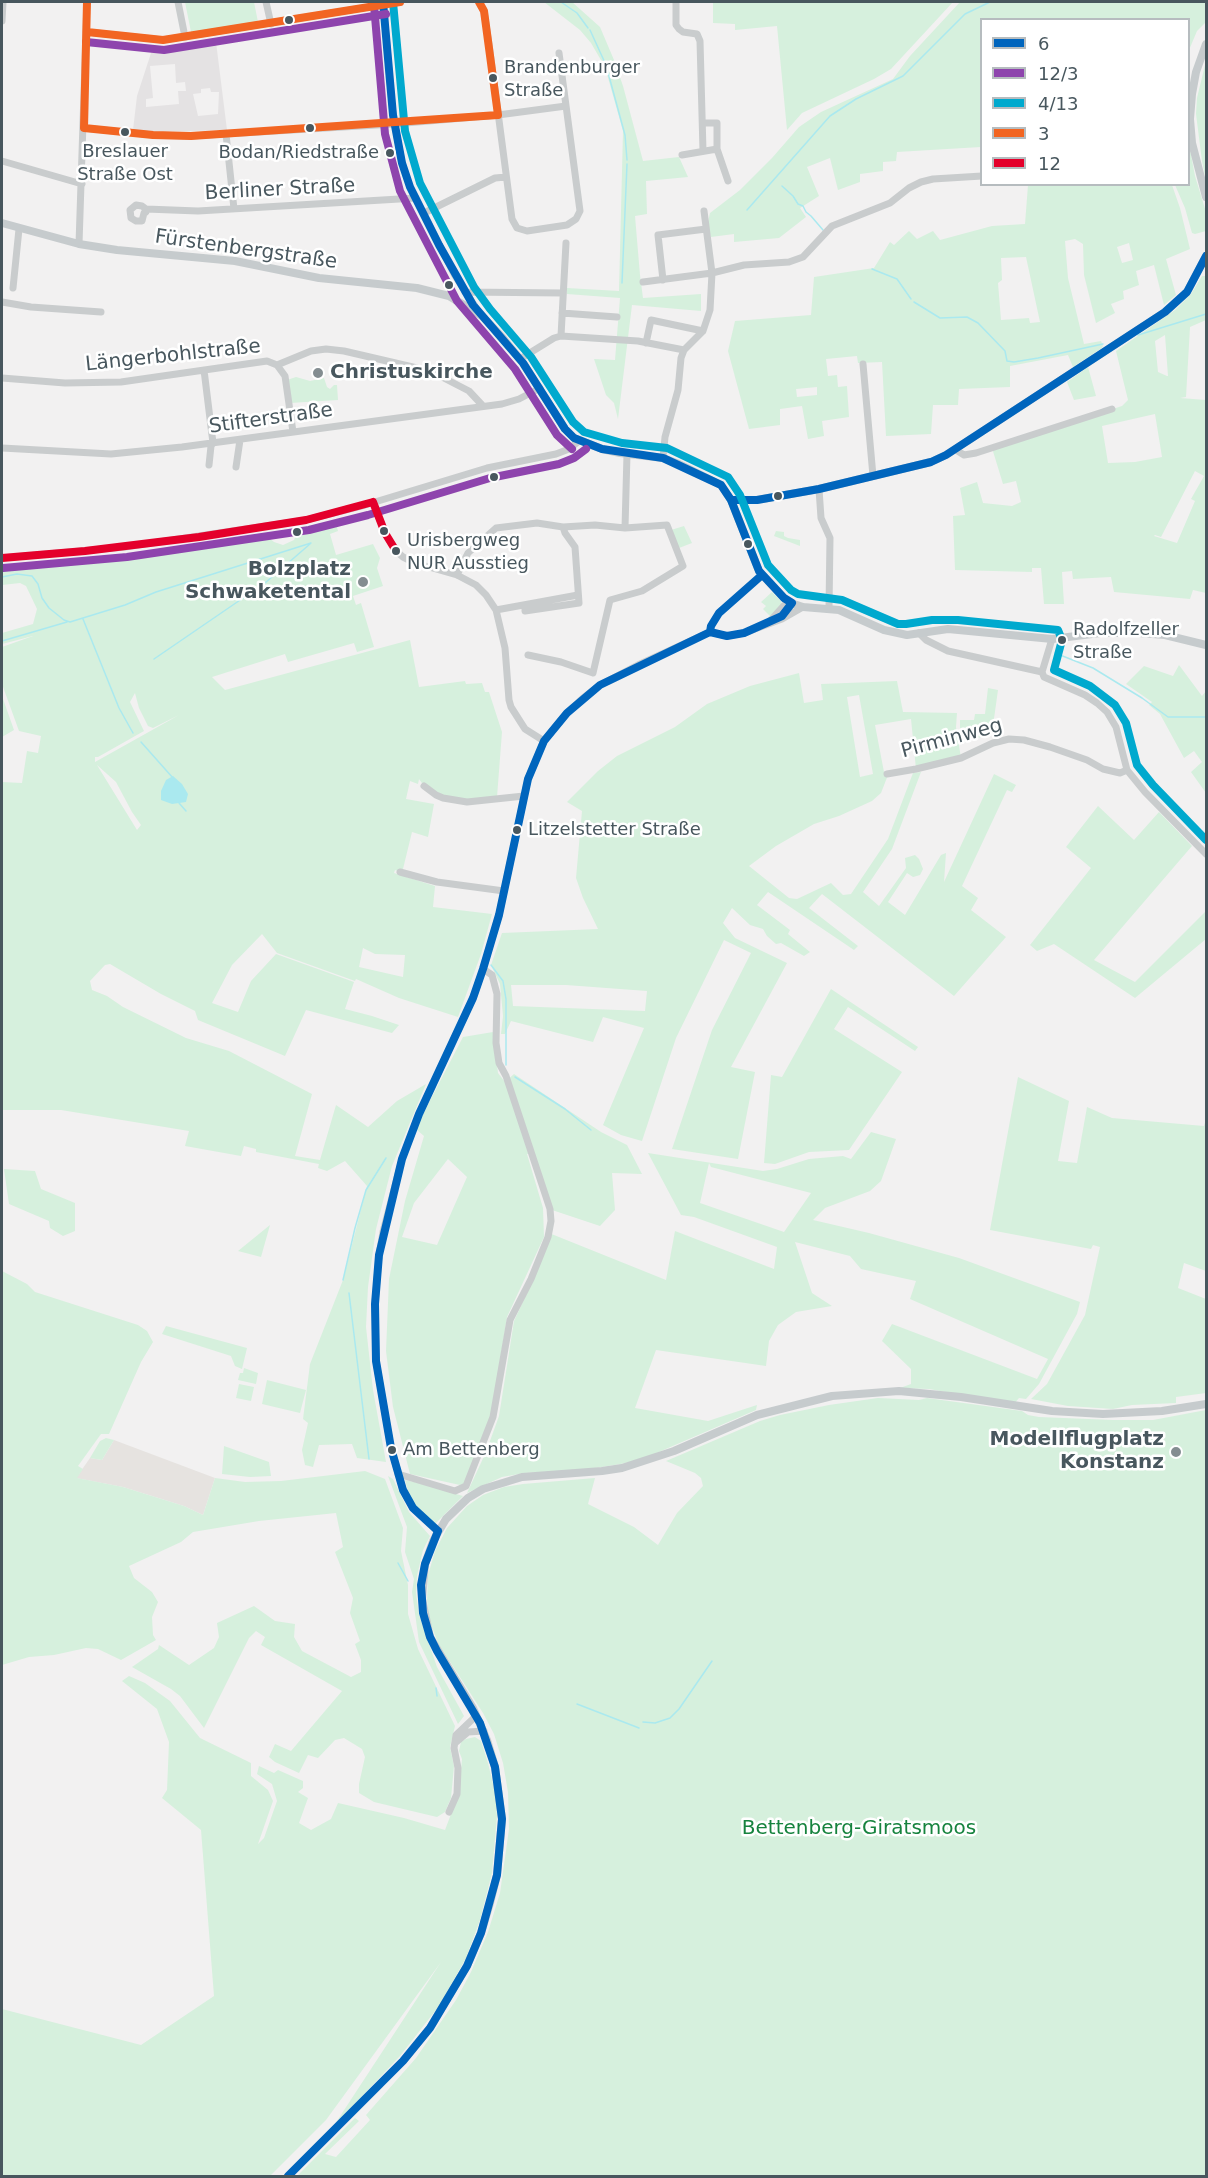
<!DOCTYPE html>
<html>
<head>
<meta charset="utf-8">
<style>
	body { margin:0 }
	#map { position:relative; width:1208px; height:2178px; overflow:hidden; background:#f2f1f1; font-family:"DejaVu Sans",sans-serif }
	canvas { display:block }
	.frame { position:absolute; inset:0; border:3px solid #48575e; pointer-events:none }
	.legend { position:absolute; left:980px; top:18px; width:210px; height:168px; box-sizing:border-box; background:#fff; border:2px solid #b6bcbf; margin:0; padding:8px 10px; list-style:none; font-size:18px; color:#48575e }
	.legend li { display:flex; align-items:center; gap:12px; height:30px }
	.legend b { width:30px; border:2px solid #b6bcbf }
</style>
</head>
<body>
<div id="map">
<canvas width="1208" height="2178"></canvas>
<div class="frame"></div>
<ul class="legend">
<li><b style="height:8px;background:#0065bd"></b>6</li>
<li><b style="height:8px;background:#8e44ad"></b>12/3</li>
<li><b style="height:8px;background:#00a9ce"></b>4/13</li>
<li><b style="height:8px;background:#f26522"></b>3</li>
<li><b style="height:8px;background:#e4002b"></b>12</li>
</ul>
</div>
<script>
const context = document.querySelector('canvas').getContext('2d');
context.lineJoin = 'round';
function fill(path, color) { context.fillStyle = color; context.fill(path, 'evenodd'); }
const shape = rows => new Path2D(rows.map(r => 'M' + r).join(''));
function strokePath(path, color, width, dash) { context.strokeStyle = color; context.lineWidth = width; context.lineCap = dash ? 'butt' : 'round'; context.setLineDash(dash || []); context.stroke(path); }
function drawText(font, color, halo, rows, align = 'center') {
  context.font = font + ' "DejaVu Sans",sans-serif'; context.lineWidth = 5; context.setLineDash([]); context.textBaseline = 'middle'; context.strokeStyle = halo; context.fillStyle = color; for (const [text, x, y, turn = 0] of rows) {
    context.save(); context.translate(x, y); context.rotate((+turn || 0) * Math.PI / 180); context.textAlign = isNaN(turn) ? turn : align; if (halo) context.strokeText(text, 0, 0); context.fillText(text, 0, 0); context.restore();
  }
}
fill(shape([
	[114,1440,215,1478,203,1515,184,1506,123,1487,76,1478,90,1458,102,1460]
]), '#e6e3e0');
fill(shape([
	[216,42,227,130,152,132,133,130,137,96,152,50,172,50],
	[175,64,176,83,185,82,186,91,178,91,179,104,146,107,146,99,153,98,150,66],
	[210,88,211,92,219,92,218,114,198,116,193,94,201,93,201,89]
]), '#e4e2e3');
fill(shape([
	[185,2,254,2,258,22,191,32],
	[544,2,572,2,600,27,614,60,623,86,643,161,679,157,688,177,646,181,647,214,635,216,640,275,643,298,701,294,701,311,632,305,618,419,614,403,606,395,594,359,615,360,620,298,567,294,567,288,619,291,623,131,605,67,591,43,580,30],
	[713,2,953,2,891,69,874,79,802,113,787,130,777,26,735,30,735,24,713,23],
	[960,2,1206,2,1206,22,1197,31,1189,50,1188,20,982,20,981,147,897,152,896,161,883,162,883,171,860,174,860,182,838,190,830,158,807,167,819,196,800,208,806,217,779,238,734,242,734,234,711,237,707,226,710,213,740,190,772,158,799,127,821,112,893,79,910,56],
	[1206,61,1206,181,1202,161,1196,114,1197,98],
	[1189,144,1195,176,1206,212,1206,231,1195,234,1192,233,1185,208,1175,185,1188,184],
	[1028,185,1172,185,1180,208,1190,249,1166,259,1176,295,1164,305,1154,265,1136,271,1139,285,1123,291,1124,299,1111,304,1115,313,1096,323,1084,275,1083,244,1075,239,1065,241,1068,278,1084,344,1101,341,1103,346,1102,348,1073,367,1068,355,1010,366,1010,387,959,389,958,405,933,405,931,434,886,436,882,362,858,363,857,356,826,359,828,376,837,375,838,387,847,386,849,417,822,421,824,436,808,439,802,406,780,409,780,425,749,429,728,351,735,321,811,315,814,277,874,268,890,242,894,245,909,231,917,239,933,231,940,240,992,226,1025,224],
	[1129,243,1133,260,1122,263,1117,247],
	[1026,257,1040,322,1030,323,1029,318,1001,320,998,283,1002,280,1001,258],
	[817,387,817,395,797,397,796,389],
	[1202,276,1206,276,1206,320,1190,327,1186,397,1180,398,1206,400,1206,593,1193,590,1190,599,1114,592,1111,577,1073,579,1072,571,1062,572,1064,604,1044,604,1041,568,1032,568,1032,572,955,570,953,516,965,515,960,488,977,482,983,503,1012,506,1021,502,1016,481,1003,484,992,448,1122,406,1128,400,1116,351,1175,310,1191,294],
	[1165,335,1168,376,1167,376,1158,372,1155,341],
	[1155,414,1162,457,1135,462,1108,463,1102,426],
	[1195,471,1204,476,1191,499,1195,501,1177,543,1154,536,1155,535,1161,537],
	[1088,367,1096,396,1074,400,1067,382],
	[296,377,310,381,324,378,327,387,330,389,334,385,337,385,338,400,290,403,287,380],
	[335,520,338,531,330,534,336,555,373,544,380,558,377,568,383,586,353,596,356,605,361,603,374,647,357,652,354,643,288,662,285,654,212,677,225,690,410,640,419,687,465,681,466,684,482,683,485,692,489,692,502,732,497,797,456,801,424,786,419,779,418,784,410,781,406,799,434,804,428,837,412,832,402,873,395,870,394,873,435,886,433,907,492,914,481,954,458,1017,399,998,356,979,355,981,277,953,262,934,232,965,212,1003,238,1012,251,981,276,954,354,982,345,1009,372,1016,399,1025,392,1033,306,1010,285,1056,198,1020,195,1011,161,994,110,964,105,965,90,981,92,990,107,996,123,1007,186,1038,229,1051,312,1094,295,1156,320,1160,336,1105,368,1127,397,1101,426,1084,392,1166,376,1229,368,1287,366,1327,373,1390,386,1462,357,1458,352,1444,319,1445,313,1467,305,1465,302,1450,308,1423,303,1419,310,1364,343,1280,367,1186,345,1161,327,1171,318,1168,319,1164,256,1152,256,1149,244,1146,241,1156,185,1146,189,1131,61,1110,2,1110,2,782,22,783,27,751,38,753,41,736,19,731,2,684,2,647,33,636,2,644,2,633,33,624,37,609,26,586,20,583,2,585,2,569,22,565,91,560,93,557,167,550,264,534,274,542,283,545,294,540,299,528],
	[135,693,139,708,148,726,153,728,179,715,95,762,95,757,98,757,144,731,130,702],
	[97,765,116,782,132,812,141,825,137,830],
	[363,948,375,954,405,955,403,977,359,967],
	[684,526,692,543,679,548,671,530],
	[776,531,784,532,784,536,788,538,800,540,800,546,774,536],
	[772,592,781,601,782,605,770,616,763,609,766,606,761,602],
	[1179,665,1202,696,1206,691,1206,793,1191,772,1202,762,1194,751,1184,758,1160,714,1149,705,1152,702,1126,684,1144,666,1173,676],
	[799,673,804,703,823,700,821,684,897,681,903,712,957,713,956,727,961,758,916,769,911,719,875,725,884,772,888,775,881,793,872,801,839,816,814,824,776,846,749,866,789,898,797,899,831,883,843,895,851,894,888,839,913,773,921,772,892,849,863,892,879,906,906,868,905,858,915,855,919,859,923,869,920,875,913,877,907,873,888,902,905,915,941,855,946,853,944,882,994,774,1016,785,1012,792,1007,790,962,886,978,898,971,910,1006,937,954,996,822,894,809,908,858,946,854,950,768,892,757,905,790,930,788,934,810,952,804,956,781,943,776,944,767,936,763,929,750,925,732,908,723,923,735,938,787,963,731,1067,755,1072,738,1159,672,1149,712,1030,751,953,724,940,676,1038,642,1141,621,1135,603,1125,644,1028,603,1017,593,1042,511,1021,505,1034,501,1034,503,1016,500,984,491,965,502,933,598,929,583,898,576,878,582,811,567,802,598,771,617,756,675,727,707,704,750,686],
	[859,695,873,774,860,777,847,697],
	[511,985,566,985,647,991,645,1011,513,1006],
	[988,688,998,690,992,733,986,737,960,739,960,720,974,720,975,714,985,714],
	[2,696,14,730,2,737],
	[1098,806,1134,840,1159,812,1192,846,1094,960,1135,982,1206,911,1206,939,1135,998,1054,944,1037,951,1030,945,1091,868,1066,847],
	[831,989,918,1047,915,1051,848,1007,834,1029,902,1072,849,1150,809,1152,775,1164,764,1163,771,1075,782,1077],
	[493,1032,498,1073,505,1082,514,1074,601,1132,627,1145,642,1174,612,1173,615,1210,600,1226,552,1210,529,1154,527,1154,543,1208,544,1237,507,1317,491,1417,465,1484,460,1485,410,1474,393,1407,386,1351,389,1279,405,1201,424,1136,417,1130,421,1118,463,1037],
	[448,1159,467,1177,437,1245,402,1237,414,1203],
	[1018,1077,1069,1101,1058,1161,1077,1163,1087,1107,1112,1118,1204,1126,1206,1119,1206,1271,1184,1263,1178,1288,1206,1299,1206,1393,1176,1397,1176,1403,1132,1405,1113,1409,1068,1406,1031,1399,1047,1384,1085,1315,1100,1247,1093,1245,1091,1249,990,1230],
	[871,1132,896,1139,881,1181,870,1191,825,1208,813,1220,869,1233,959,1258,1080,1302,1077,1314,1039,1384,1026,1399,1019,1398,1014,1404,929,1389,900,1388,911,1384,911,1369,882,1341,892,1324,1037,1379,1048,1359,910,1299,916,1281,861,1269,850,1256,795,1242,812,1293,832,1306,796,1312,778,1325,769,1341,766,1366,656,1350,635,1408,708,1421,757,1405,756,1410,645,1458,621,1464,582,1470,525,1473,502,1477,467,1493,486,1452,499,1416,514,1321,533,1280,549,1233,666,1280,675,1231,774,1269,777,1247,694,1217,681,1215,648,1153,763,1171,777,1169,809,1159,843,1156,851,1159],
	[709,1163,711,1167,811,1193,784,1232,700,1203],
	[4,1169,35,1171,41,1189,75,1203,75,1231,63,1236,50,1228,49,1221,9,1204],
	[270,1225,261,1257,238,1251],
	[2,1271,27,1284,35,1292,138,1325,147,1331,153,1342,141,1362,109,1434,101,1434,78,1466,83,1469,77,1478,123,1487,184,1506,203,1515,215,1478,245,1482,281,1481,365,1471,385,1479,403,1528,401,1551,408,1585,408,1614,418,1649,455,1726,450,1747,454,1766,451,1798,445,1812,437,1817,374,1802,359,1793,359,1784,365,1757,362,1749,344,1738,335,1740,318,1758,308,1755,299,1773,275,1762,269,1757,275,1744,291,1751,342,1691,261,1645,265,1637,256,1631,249,1638,204,1728,180,1696,171,1689,132,1667,158,1649,159,1645,189,1665,214,1648,219,1637,217,1623,254,1606,275,1621,295,1624,294,1637,302,1651,351,1677,361,1672,361,1660,355,1644,360,1641,350,1613,353,1598,335,1552,343,1547,336,1513,259,1521,193,1532,181,1542,129,1566,134,1578,152,1592,158,1602,152,1617,153,1635,156,1640,121,1660,98,1649,86,1648,54,1655,29,1657,2,1665],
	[166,1326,247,1348,242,1369,235,1366,231,1356,162,1334],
	[244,1368,258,1373,256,1384,238,1380,240,1373,243,1373],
	[267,1380,306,1390,300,1413,262,1404],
	[239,1384,254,1387,251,1401,236,1398],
	[878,1398,919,1400,927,1398,1022,1411,1028,1415,1039,1417,1113,1420,1153,1420,1206,1410,1206,2176,297,2176,355,2118,359,2121,325,2154,336,2157,370,2120,366,2115,416,2058,456,2000,471,1972,488,1932,500,1893,509,1829,508,1792,503,1763,494,1734,483,1713,438,1643,430,1622,427,1600,428,1575,435,1551,447,1528,467,1506,483,1495,504,1487,523,1484,595,1478,588,1504,634,1527,658,1545,677,1513,703,1486,701,1478,695,1473,666,1461,760,1421,780,1415,829,1405],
	[106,1438,114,1440,102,1460,90,1458,100,1441],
	[224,1446,269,1462,271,1476,250,1477,222,1474],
	[388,1476,393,1479,409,1512,430,1536,423,1550,417,1576,416,1593,419,1615,437,1667,464,1716,458,1724,419,1642,412,1592,414,1579,405,1552,407,1527],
	[405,1480,419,1483,463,1496,435,1524,425,1520,418,1512,409,1495],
	[129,1676,145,1683,170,1701,200,1738,251,1763,251,1776,268,1790,273,1801,258,1844,264,1838,277,1801,272,1784,257,1774,259,1766,274,1773,278,1770,303,1781,303,1788,298,1792,308,1798,299,1823,311,1830,331,1819,338,1803,404,1818,445,1830,459,1793,462,1759,459,1751,461,1742,466,1739,475,1737,481,1741,488,1763,495,1792,497,1816,492,1873,480,1920,466,1958,439,2006,400,2056,333,2127,441,1962,326,2120,270,2176,2,2176,2,2009,141,2045,214,1996,201,1830,162,1798,167,1790,169,1742,157,1709,122,1681]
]), '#d6f0dd');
fill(shape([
	[173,776,182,784,188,794,186,802,172,804,161,800,161,791,166,780]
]), '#aae9ef');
strokePath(shape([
	[561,2,577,13,588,28],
	[590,30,606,65,625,135,627,160],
	[782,186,793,196,798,204,803,206,806,212,811,216,823,230],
	[747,210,830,116,856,99,903,76,965,14,990,2],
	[872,269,897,279,911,299],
	[622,283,627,164],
	[914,302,940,318,967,317,978,323,1005,351,1007,361,1014,362,1038,358,1103,344],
	[1138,335,1206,314],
	[2,577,17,574,32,576,38,584,42,598,49,608,64,620,70,622,125,605,156,592,311,543],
	[83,619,119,708,133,733],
	[2,641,67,622],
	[1055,653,1093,668,1142,698,1168,717,1206,717],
	[154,659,265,583,310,544],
	[141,742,173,778],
	[179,803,186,811],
	[491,965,503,981,506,999,506,1065],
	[515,1077,565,1109,591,1130],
	[343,1280,355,1228,366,1190,386,1158],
	[349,1293,369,1459],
	[398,1563,408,1581],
	[436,1688,437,1696],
	[577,1704,639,1728],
	[643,1722,655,1723,670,1718,679,1709,712,1661]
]), '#aae9ef', 1.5);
strokePath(shape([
	[178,2,185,37],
	[266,2,271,24],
	[383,2,393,115,402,163,410,187,454,274,480,314],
	[479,2,484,11,489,44,512,219,517,228,527,231,567,225,576,219,580,211,559,53],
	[676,2,676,25,679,29,683,32,697,34,700,41,703,151],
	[2,21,3,2],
	[87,32,163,40,400,2],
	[703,123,717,123,717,149],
	[84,128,153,135,191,136,394,124,498,115,566,106],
	[226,134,234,209],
	[682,155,717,149,728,181],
	[2,161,82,184],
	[146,209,146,212,144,213,142,221,136,221,131,218,130,210,136,205,142,206,146,209,198,211,416,198],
	[424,213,495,178,506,177],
	[79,244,87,2],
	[663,280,658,235,706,229],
	[643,282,712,273,744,265,789,262,803,257,832,226,890,203,909,188,921,182,933,179,982,176],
	[13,288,19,229],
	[465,292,563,293],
	[2,302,31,307,101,312],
	[562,313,617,317],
	[561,336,566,243],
	[646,343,651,320,703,331],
	[520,359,554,338,561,336,638,341,684,350],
	[863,364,873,476],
	[277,365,311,351,326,349,344,351,417,368,438,375,469,391,483,406],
	[204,370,213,443,211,446,209,465],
	[2,378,65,383,121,382,267,361,277,365,285,376,293,432],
	[2,448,111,454,182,447,502,404,519,399,540,388],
	[956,450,964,455,976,453,1112,409],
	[663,458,665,437,678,390,681,358,684,350,703,331,710,310,712,273,704,211],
	[236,467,240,440],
	[819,489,821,518,830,538,829,608],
	[373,502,385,533,396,551,403,557,415,563,457,575,476,585,486,595,496,610,505,648,509,700,511,707,525,729,544,741],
	[563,527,595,525,625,528,667,525,683,566,642,591,610,600,593,673],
	[625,528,627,454],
	[2,558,125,547,306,520,365,505,487,468,556,454,569,449,579,441],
	[457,575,468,553,496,528,537,523,563,527,565,533,575,547,579,603,525,611,525,605],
	[496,610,578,595],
	[770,621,788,601],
	[710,632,727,636,744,633,782,619,803,607],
	[710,632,711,626,719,613,762,575],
	[919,633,926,640,948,651,1042,672,1044,677,1085,695,1097,703,1107,712,1116,727,1127,770,1145,792,1206,854],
	[528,655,561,662,593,673],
	[1042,672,1052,639],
	[887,774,916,769,961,758,993,743,1009,739,1024,740,1050,747,1087,760,1103,769,1120,773,1127,770],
	[424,786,436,795,443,798,467,802,524,796],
	[400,872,437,882,504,891],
	[398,1474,455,1491,466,1486,493,1417,510,1320,531,1279,548,1237,551,1221,550,1209,506,1076,499,1063,496,1043,497,994,492,975,483,969],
	[438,1531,413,1508,403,1490,391,1448,376,1361,375,1304,379,1255,383,1232,402,1159,419,1114,473,998,483,969,499,915,528,779,544,741,567,713,583,698,600,685,638,665,710,632],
	[455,1743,468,1732,484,1731],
	[449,1812,457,1794,458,1768,454,1748,456,1735,476,1716]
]), '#c9cccd', 7);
strokePath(shape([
	[1206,44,1196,72,1192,94,1190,119,1192,143,1206,197],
	[2,223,79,244,117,250,235,261,319,278,417,288,449,296,482,316,502,337,523,363,565,429,574,438,602,449,620,453,663,458,679,464,721,485,731,500,759,571,784,598,794,604,803,607,839,610,884,630,907,635,948,629,1052,639,1100,633,1139,633,1165,635,1206,645],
	[731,500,757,500,819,489,931,462,946,455,1165,312,1187,292,1206,256],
	[288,2176,403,2061,430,2028,467,1966,481,1933,490,1903,497,1875,502,1819,495,1767,487,1740,473,1708,430,1637,422,1599,425,1564,433,1541,446,1519,468,1498,483,1489,522,1477,602,1471,622,1468,674,1451,757,1415,832,1396,899,1391,961,1397,1052,1411,1103,1414,1162,1411,1206,1404]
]), '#c6cbcd', 8);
strokePath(shape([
	[383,2,393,115,402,163,410,187,439,245,473,305,523,363,565,429,574,438,602,449,663,458,721,485,731,500,759,571,784,598,792,603,782,616,744,633,727,636,710,632],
	[731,500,757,500,819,489,931,462,946,455,1165,312,1187,292,1206,256],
	[710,632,711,626,719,613,762,575],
	[438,1531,413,1508,403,1490,391,1448,376,1361,375,1304,379,1255,402,1159,419,1114,473,998,483,969,499,915,528,779,544,741,567,713,600,685,710,632],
	[288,2176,403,2061,430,2028,467,1966,481,1933,497,1875,502,1819,495,1767,480,1723,437,1651,430,1637,423,1613,421,1585,425,1564,438,1531]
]), '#0065bd', 8);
strokePath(shape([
	[374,5,385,134,400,191,457,301,515,369,557,435,572,449],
	[86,42,164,50,386,14],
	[3,568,127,557,309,530,368,515,490,478,559,464,574,458,586,449]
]), '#8e44ad', 8);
strokePath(shape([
	[393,2,405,131,420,183,474,287,490,309,531,357,573,422,584,432,622,443,667,448,728,477,740,495,768,565,791,590,798,594,842,600,898,624,906,624,932,620,958,620,1058,630,1062,640,1054,670,1090,686,1115,705,1126,723,1137,765,1153,785,1206,840]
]), '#00a9ce', 8);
strokePath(shape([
	[87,2,84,128,153,135,191,136,498,115,484,11,479,2],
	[87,32,163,40,400,2]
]), '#f26522', 8);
strokePath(shape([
	[373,502,385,533,396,551],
	[2,558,85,551,199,537,306,520,373,502]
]), '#e4002b', 8);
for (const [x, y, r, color] of [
	[289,20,5,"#48575e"],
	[493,78,5,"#48575e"],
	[310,128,5,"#48575e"],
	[125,132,5,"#48575e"],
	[390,153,5,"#48575e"],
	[449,285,5,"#48575e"],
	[318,373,6,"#848d91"],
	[494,477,5,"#48575e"],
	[778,496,5,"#48575e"],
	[384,531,5,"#48575e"],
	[297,532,5,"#48575e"],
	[748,544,5,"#48575e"],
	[396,551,5,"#48575e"],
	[363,582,6,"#848d91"],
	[1062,640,5,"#48575e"],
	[517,830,5,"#48575e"],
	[392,1450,5,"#48575e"],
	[1176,1452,6,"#848d91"]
]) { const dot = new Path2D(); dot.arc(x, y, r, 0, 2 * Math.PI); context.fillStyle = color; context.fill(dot); strokePath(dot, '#fff', 2); }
drawText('18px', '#48575e', '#fff', [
	["Brandenburger",504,68],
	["Straße",504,91],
	["Breslauer",125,152,"center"],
	["Straße Ost",125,175,"center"],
	["Bodan/Riedstraße",379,153,"right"],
	["Urisbergweg",407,541],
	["NUR Ausstieg",407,564],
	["Radolfzeller",1073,630],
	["Straße",1073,653],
	["Litzelstetter Straße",528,830],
	["Am Bettenberg",403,1450]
], 'left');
drawText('20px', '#48575e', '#fff', [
	["Berliner Straße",280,190,-3],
	["Fürstenbergstraße",246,250,8],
	["Längerbohlstraße",173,356,-6],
	["Stifterstraße",271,419,-8],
	["Pirminweg",952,739,-15]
]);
drawText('bold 20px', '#48575e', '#fff', [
	["Christuskirche",330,373,"left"],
	["Bolzplatz",351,570],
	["Schwaketental",351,593],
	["Modellflugplatz",1164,1440],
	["Konstanz",1164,1463]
], 'right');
drawText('20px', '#16833e', '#fff', [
	["Bettenberg-Giratsmoos",859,1829]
]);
</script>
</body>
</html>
